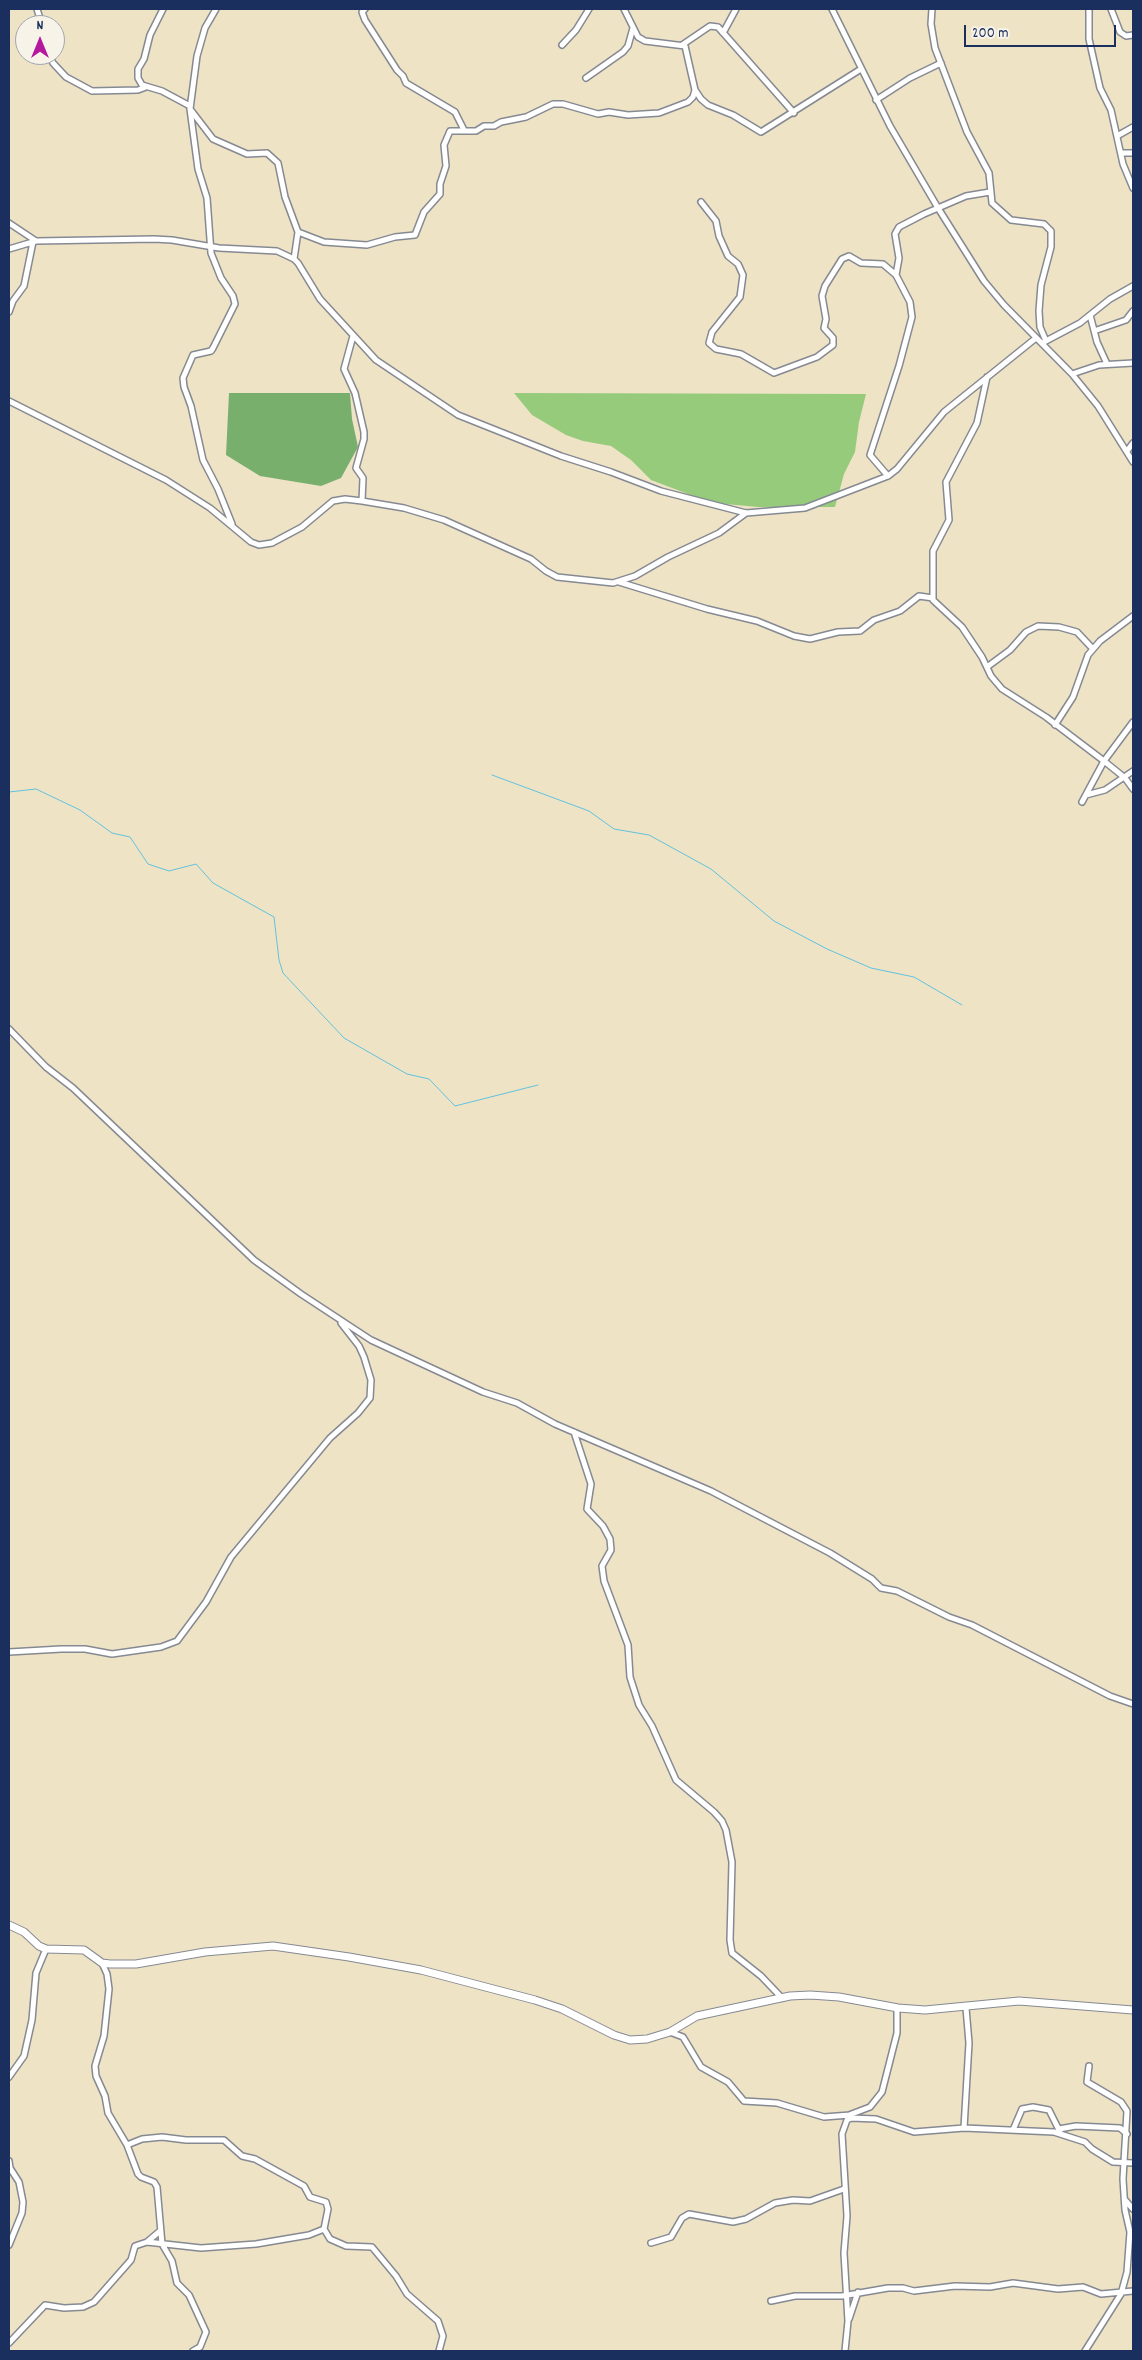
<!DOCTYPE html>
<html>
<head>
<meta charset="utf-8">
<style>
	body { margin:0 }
	#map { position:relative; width:1142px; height:2360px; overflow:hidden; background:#efe3c5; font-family:Dekko,sans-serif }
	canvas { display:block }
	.frame { position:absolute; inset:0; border:10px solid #1b2f5e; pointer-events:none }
	.north { position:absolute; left:15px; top:15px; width:50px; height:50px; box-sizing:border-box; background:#f7f3e8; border:1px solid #9fa5b1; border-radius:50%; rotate:0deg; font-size:14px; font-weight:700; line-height:20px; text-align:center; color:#1b2f5e }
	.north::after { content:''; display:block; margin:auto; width:18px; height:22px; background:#b5179e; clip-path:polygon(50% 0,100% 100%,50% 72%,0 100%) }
	.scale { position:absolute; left:964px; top:25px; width:152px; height:22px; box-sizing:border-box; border:2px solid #1b2f5e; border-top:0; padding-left:6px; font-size:15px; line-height:18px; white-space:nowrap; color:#1b2f5e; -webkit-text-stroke:4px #f7f3e8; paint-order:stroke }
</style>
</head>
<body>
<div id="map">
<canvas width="1142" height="2360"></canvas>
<div class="frame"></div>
<div class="north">N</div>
<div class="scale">200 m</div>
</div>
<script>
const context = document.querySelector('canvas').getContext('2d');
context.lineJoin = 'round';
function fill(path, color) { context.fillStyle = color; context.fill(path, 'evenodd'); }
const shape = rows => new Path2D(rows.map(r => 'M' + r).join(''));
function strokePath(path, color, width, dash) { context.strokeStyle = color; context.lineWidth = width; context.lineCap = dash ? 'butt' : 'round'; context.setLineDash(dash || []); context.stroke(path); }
fill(shape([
	[514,393,866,394,859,422,855,452,844,474,835,507,758,507,725,504,696,497,651,480,631,460,611,446,583,441,566,435,532,415]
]), '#96cb7c');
fill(shape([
	[229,393,350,393,352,419,358,447,341,478,321,486,260,476,226,455]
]), '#78af6c');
strokePath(shape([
	[492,775,589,811,614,829,649,835,711,869,774,921,827,949,871,968,914,977,962,1005],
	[9,792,36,789,80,810,112,833,130,837,148,864,169,871,196,864,213,883,274,917,279,960,283,973,344,1038,407,1074,429,1079,455,1106,538,1085]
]), '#60c2df', 1);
const street = shape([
	[37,9,42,25],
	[163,9,150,35,144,59,138,69,138,78,142,85,162,91,190,106],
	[216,9,205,28,197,56,190,109,198,169,207,198,211,253,221,278,233,296,235,304,213,348,211,351,193,355,183,378,184,387,191,406,203,460,218,489,232,524],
	[365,9,362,12,365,20,397,70,403,76,406,83,455,112,464,130],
	[624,9,638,37,645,41,685,46,695,90,701,99,708,105,733,115,761,132,861,69],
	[832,9,890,126,938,208,984,281,1004,305,1072,374,1098,406,1133,462],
	[932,9,931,24,935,48,967,132,989,173,992,203,1011,220,1044,224,1051,231,1051,247,1041,285,1039,311,1040,327,1046,341],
	[1089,9,1089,39,1100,88,1111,110,1123,164,1133,188],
	[1111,9,1120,32,1126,36,1133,35],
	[723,33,736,9],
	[562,45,576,30,589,9],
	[682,45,710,26,718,27,794,113],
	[49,55,53,63,66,77,92,91,138,90,146,87],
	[586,78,623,52,628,46,633,28],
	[876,100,910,78,941,63],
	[190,109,213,139,247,154,267,153,278,163,285,197,298,232,294,259],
	[1117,136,1133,127],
	[1122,153,1133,153],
	[701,202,716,221,719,236,728,256,738,264,743,275,740,297,712,332,709,343,716,349,741,354,774,373,817,357,833,345,833,338,824,328,826,319,822,296,825,286,842,259,849,256,861,263,883,264,896,275,910,302,912,317,899,366,870,455,888,476],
	[9,223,36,241],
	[298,232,324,242,367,245,395,237,415,235,424,212,440,194,440,184,446,166,444,145,450,131,476,131,484,126,494,126,501,122,526,117,553,104,563,104,598,114,609,112,628,115,659,113,688,102,693,97,695,90],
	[9,249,36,241,154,239,172,240,219,248,277,251,294,259,298,263,320,299,376,360,458,415,561,456,611,472,661,491,746,513,805,508,888,476,897,469,944,412,1036,338],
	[896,275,899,258,895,234,899,227,924,214,966,196,990,192],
	[9,312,13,301,24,286,33,242],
	[1090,315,1097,342,1107,364],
	[1094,331,1126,320,1133,311],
	[353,336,344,369,355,393,364,432,364,439,356,468,363,478,362,501],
	[1044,342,1080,323,1110,299,1133,286],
	[1072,374,1099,365,1133,363],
	[987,377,977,423,946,482,949,520,933,551,933,600,962,627,982,657,991,676,1002,689,1046,717,1104,761,1125,778,1133,789],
	[9,401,166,480,210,508,251,542,259,545,272,543,302,527,333,501,345,499,362,501,404,508,444,520,531,559,546,571,557,577,613,583,635,576,668,557,719,533,746,513],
	[1127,451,1133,443],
	[619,582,707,609,757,621,794,636,810,639,838,632,860,631,874,620,900,611,919,596,933,598],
	[987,667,1010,650,1026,632,1038,626,1059,627,1077,632,1093,649],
	[1055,725,1073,697,1088,655,1100,641,1133,616],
	[1086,795,1105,790,1133,771],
	[1082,802,1104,761,1133,722],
	[9,1029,46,1067,73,1088,254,1260,301,1294,371,1340,483,1392,517,1403,555,1424,711,1491,830,1553,872,1579,881,1588,897,1591,949,1617,972,1625,1110,1696,1133,1704],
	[574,1432,591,1484,587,1509,603,1526,610,1539,611,1550,602,1566,604,1581,628,1645,630,1677,639,1705,652,1726,676,1780,714,1812,722,1821,726,1830,732,1862,730,1940,732,1953,761,1976,782,1998],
	[9,1652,61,1649,85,1649,112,1654,161,1647,177,1641,206,1602,231,1557,330,1438,358,1413,370,1398,371,1380,364,1357,359,1346,341,1323],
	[102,1963,107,1974,109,1989,104,2036,95,2066,96,2076,105,2096,108,2113,127,2145,138,2174,141,2177,154,2182,157,2187,162,2244,172,2261,177,2283,189,2295,206,2332,200,2347,193,2351],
	[670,2032,683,2037,701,2067,728,2082,744,2101,777,2103,824,2117,850,2115],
	[9,2077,24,2056,32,2020,36,1973,46,1949],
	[849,2115,870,2107,882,2092,897,2033,897,2008],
	[964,2128,969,2043,966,2008],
	[1059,2129,1076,2126,1120,2128,1127,2134],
	[1013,2130,1022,2109,1033,2107,1049,2110,1061,2134],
	[127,2145,142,2139,162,2137,186,2140,224,2140,242,2156,255,2159,304,2186,310,2197,326,2202,328,2209,324,2229,330,2239,346,2246,372,2247,396,2276,407,2294,438,2321,443,2336,439,2351],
	[9,2161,10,2168,19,2182,23,2202,22,2213,9,2245],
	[1125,2200,1133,2209],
	[147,2242,201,2248,256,2244,309,2235,324,2229],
	[651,2243,671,2237,682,2218,689,2214,733,2222,746,2219,775,2203,793,2200,810,2201,844,2189],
	[771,2301,795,2296,842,2296,888,2288,903,2288,914,2291,955,2286,990,2287,1013,2283,1058,2289,1083,2287,1101,2294,1133,2291],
	[849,2319,858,2292],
	[9,2343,45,2305,64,2308,83,2307,94,2302,131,2260,135,2246,147,2242,160,2231],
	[845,2351,848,2321,844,2253,847,2216,842,2134,847,2120,851,2118,876,2119,914,2132,964,2128,1054,2132,1085,2142,1092,2149,1113,2162,1133,2163],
	[1085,2351,1121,2294,1127,2272,1130,2232,1125,2210,1123,2179,1127,2111,1121,2102,1087,2082,1089,2066]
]);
const secondary = shape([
	[9,1925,24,1932,39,1946,46,1949,84,1950,102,1963,110,1964,136,1964,205,1952,273,1946,349,1957,421,1970,535,2000,562,2009,614,2035,630,2040,647,2039,670,2032,697,2016,790,1996,810,1995,839,1997,898,2008,925,2010,1019,2001,1133,2010]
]);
strokePath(street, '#858992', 8);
strokePath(secondary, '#858992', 9);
strokePath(street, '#fff', 5);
strokePath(secondary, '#fff', 7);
</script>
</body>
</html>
